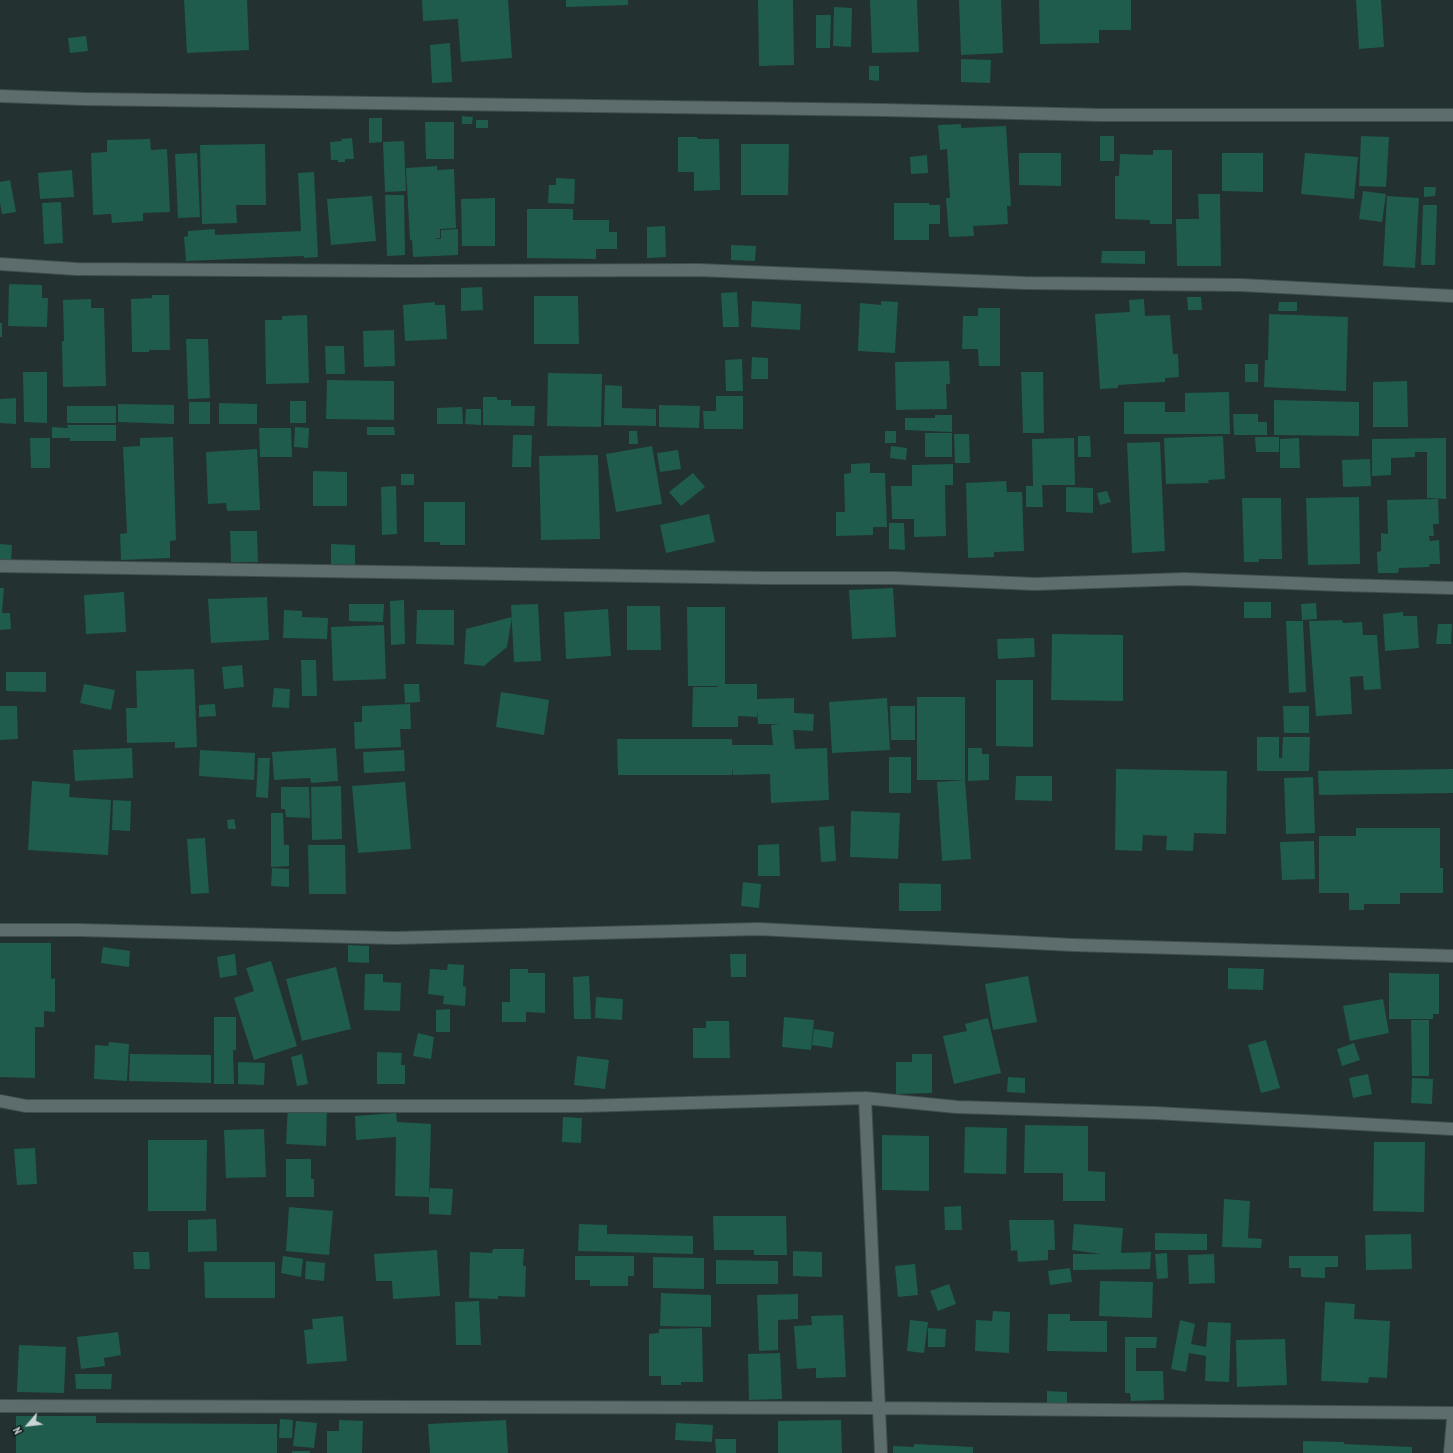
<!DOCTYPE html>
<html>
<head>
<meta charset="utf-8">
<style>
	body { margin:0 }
	#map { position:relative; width:1453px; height:1453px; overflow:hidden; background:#233131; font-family:"PT Sans Narrow",sans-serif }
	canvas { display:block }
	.north { position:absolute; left:8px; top:1405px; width:40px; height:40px; -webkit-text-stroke:3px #111818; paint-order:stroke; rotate:242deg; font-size:11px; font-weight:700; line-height:16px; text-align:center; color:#ccd5d5 }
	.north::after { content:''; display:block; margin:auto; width:14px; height:18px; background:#ccd5d5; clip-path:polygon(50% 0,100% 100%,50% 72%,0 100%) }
</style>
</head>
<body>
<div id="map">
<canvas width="1453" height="1453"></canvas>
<div class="north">N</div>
</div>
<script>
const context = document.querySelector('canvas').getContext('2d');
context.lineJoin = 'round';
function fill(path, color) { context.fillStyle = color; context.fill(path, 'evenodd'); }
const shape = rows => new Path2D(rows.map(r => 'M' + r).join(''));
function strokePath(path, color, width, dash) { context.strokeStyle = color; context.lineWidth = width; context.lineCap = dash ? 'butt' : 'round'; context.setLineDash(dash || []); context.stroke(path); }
fill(shape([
	[184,0,247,0,249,50,187,53],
	[422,0,508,0,512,58,461,62,458,19,423,21],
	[566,0,628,0,628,5,566,7],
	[758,0,793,0,794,65,759,66],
	[870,0,917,0,919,52,872,53],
	[959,0,1001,0,1003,53,961,55],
	[1039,0,1131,0,1131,30,1099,30,1099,43,1040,44],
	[1356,0,1381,0,1384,47,1359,49],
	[834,7,852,8,851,47,833,46],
	[816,15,831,15,830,48,816,48],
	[86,36,88,51,70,53,68,38],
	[450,43,452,82,432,83,430,45],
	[961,59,991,60,990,83,961,82],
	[869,66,879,66,879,81,869,80],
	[462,116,473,117,472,124,462,124],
	[369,118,382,118,382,142,369,143],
	[476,120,488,120,488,128,476,128],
	[425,122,454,122,454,159,426,159],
	[961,124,961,128,1006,126,1011,206,1007,206,1008,224,973,226,974,236,949,237,946,198,950,198,947,149,940,150,938,125],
	[1100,136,1114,136,1114,161,1100,161],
	[1361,136,1389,137,1386,187,1359,186],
	[678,137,697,137,698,139,719,139,720,190,694,191,694,172,678,172],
	[352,138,354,159,345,159,345,162,338,162,338,160,331,160,330,142,342,141,341,139],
	[150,139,151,150,167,149,170,212,143,213,143,221,112,223,111,214,93,215,91,153,107,152,107,140],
	[404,141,406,191,385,192,383,142],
	[265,144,266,205,236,205,237,223,202,224,200,145],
	[741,144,789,144,788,195,741,195],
	[1153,150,1172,150,1172,224,1150,224,1150,220,1115,219,1115,176,1119,176,1120,154,1153,155],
	[197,153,200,217,178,218,175,154],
	[1019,153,1061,153,1061,186,1019,185],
	[1222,153,1263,153,1263,192,1222,191],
	[1305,153,1358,157,1354,199,1301,194],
	[927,155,928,173,911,174,910,157],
	[437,166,437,170,454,169,456,228,440,229,440,238,434,239,441,239,441,230,458,229,458,255,413,257,412,240,410,240,406,168],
	[72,170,74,197,40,199,38,173],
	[314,172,318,257,304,258,304,256,186,261,184,237,188,236,188,231,215,229,215,235,301,231,298,173],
	[556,178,575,179,574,204,548,203,549,185,556,185],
	[10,180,16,212,2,214,0,203,0,182],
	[1424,187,1436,187,1435,196,1424,197],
	[1363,191,1386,194,1382,222,1359,219],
	[1198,194,1220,194,1221,266,1177,266,1176,219,1199,219],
	[385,195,404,195,405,255,387,256],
	[372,196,376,241,331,245,327,199],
	[1387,196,1419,198,1415,268,1383,266],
	[495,198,495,246,462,246,461,199],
	[61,202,63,243,44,244,42,203],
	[894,203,929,203,929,205,940,205,940,224,929,224,929,240,894,240],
	[1423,205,1437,205,1435,265,1421,265],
	[527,209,573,209,573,220,609,220,609,232,617,232,617,249,596,249,596,259,527,258],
	[665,226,666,257,647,258,647,227],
	[731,245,756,246,755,261,731,260],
	[1102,251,1145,251,1145,264,1101,263],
	[9,284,42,285,42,298,48,298,47,327,8,326],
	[482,287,483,310,461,311,461,288],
	[737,292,739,327,723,327,721,293],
	[152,295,169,295,170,350,149,350,149,352,132,352,131,299,152,298],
	[534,296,578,296,579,344,534,344],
	[1187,297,1201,297,1202,310,1188,310],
	[91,299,91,308,104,308,106,386,63,387,62,341,64,341,63,300],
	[1144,299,1145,316,1170,315,1173,354,1178,354,1179,377,1165,378,1165,382,1118,385,1118,388,1100,389,1095,314,1130,312,1129,300],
	[752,301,801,304,800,330,751,327],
	[881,301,898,302,895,353,858,351,860,303,881,305],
	[435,302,435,305,445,305,447,339,405,341,403,305],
	[1279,302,1297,302,1297,311,1278,311],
	[978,308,1000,308,1000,366,979,366,978,349,962,349,963,316,978,316],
	[1269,314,1348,317,1346,391,1264,387,1265,360,1268,360],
	[307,315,309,383,266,384,265,320,282,320,282,316],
	[0,323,2,323,2,337,0,337],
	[394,330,395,366,364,367,363,331],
	[186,339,208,339,210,398,188,399],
	[325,346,344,346,345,374,326,374],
	[752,357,768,358,768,379,751,379],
	[742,359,743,391,726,391,725,360],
	[949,361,950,384,946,384,947,409,896,410,895,362],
	[1245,364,1258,364,1258,382,1245,382],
	[23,372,47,372,47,423,24,422],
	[1021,372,1043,372,1044,433,1023,433],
	[548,373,602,374,601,427,547,426],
	[327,380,394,381,394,420,326,419],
	[1407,381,1408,427,1373,427,1373,382],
	[605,385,622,386,622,408,656,409,656,426,604,425],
	[1229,392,1230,434,1124,434,1124,402,1165,402,1165,412,1185,412,1185,393],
	[716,396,743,396,743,429,704,429,703,411,716,411],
	[483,397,497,397,497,400,511,400,511,406,535,406,534,426,483,425],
	[16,398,16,424,0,423,0,399],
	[1274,400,1359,402,1359,436,1274,435],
	[290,401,306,401,306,423,290,423],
	[189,402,210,402,210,424,189,424],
	[219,403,257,404,257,424,219,424],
	[118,404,174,405,174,424,118,422],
	[659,405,700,406,699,428,659,427],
	[67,406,116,406,116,423,67,423],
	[462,407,463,424,437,424,437,408],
	[466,409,481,409,481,425,465,424],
	[1233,414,1258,414,1258,422,1267,422,1267,435,1234,435],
	[935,415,952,415,952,432,905,430,905,418,935,418],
	[67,425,116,425,116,441,70,441,70,438,52,438,52,427,68,428],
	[295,427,309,428,308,448,294,447],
	[367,427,394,427,395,435,367,435],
	[259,428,291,428,292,457,260,457],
	[629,431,637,431,638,444,629,444],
	[885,431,896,431,896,443,885,443],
	[925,433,952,433,952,457,925,457],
	[954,434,969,434,970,463,955,463],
	[513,435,532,435,531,467,512,467],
	[1078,436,1090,436,1091,457,1078,457],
	[1223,436,1225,479,1208,480,1209,483,1166,484,1164,438],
	[173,437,176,540,170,541,170,558,121,560,120,534,127,533,123,447,140,446,140,438],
	[1255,437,1279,437,1279,452,1256,452],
	[30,438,50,438,50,468,31,468],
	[1074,438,1075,485,1042,485,1043,507,1026,507,1026,486,1033,486,1032,439],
	[1299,438,1300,468,1280,468,1280,439],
	[1446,438,1446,499,1427,498,1427,452,1415,452,1415,457,1391,458,1391,475,1372,476,1372,439],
	[1160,442,1165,551,1132,553,1127,443],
	[652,446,662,504,616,512,606,454],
	[891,446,907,448,906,460,890,458],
	[257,449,260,510,227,511,226,503,208,504,206,452],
	[678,450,681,469,660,472,657,453],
	[598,455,600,539,541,540,539,456],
	[1370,459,1371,486,1343,487,1342,460],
	[870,463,870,473,885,473,887,527,873,527,873,535,836,536,836,512,845,512,844,474,851,473,851,464],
	[953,464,953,485,945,485,946,536,914,537,914,519,892,519,891,486,912,486,912,465],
	[313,471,347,472,347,506,313,506],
	[693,473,705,487,681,506,669,492],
	[401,474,414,474,414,485,401,485],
	[1006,481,1007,492,1022,492,1024,551,994,552,994,557,968,558,966,483],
	[396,486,397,534,382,535,381,487],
	[1066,487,1093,488,1093,513,1066,512],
	[1107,491,1111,502,1100,505,1097,493],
	[1359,497,1360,564,1308,565,1306,498],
	[1242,498,1281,498,1282,559,1259,559,1259,562,1244,562],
	[1438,499,1439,524,1433,524,1434,536,1429,536,1430,541,1439,540,1440,564,1429,564,1430,567,1399,568,1398,573,1378,573,1377,552,1381,551,1381,533,1388,534,1387,500],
	[424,502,465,502,465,545,440,545,440,542,424,542],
	[709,514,715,542,666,553,660,525],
	[889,523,904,523,905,550,889,549],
	[230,531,257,531,258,562,231,562],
	[0,544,12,545,11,562,0,561],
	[331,544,355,545,355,565,331,564],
	[0,588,4,588,2,613,10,613,11,629,0,630],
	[893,588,896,637,852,639,849,590],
	[124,592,126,632,86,634,84,595],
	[267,597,269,640,211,643,208,599],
	[404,600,405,644,391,645,390,601],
	[1244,602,1271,602,1271,618,1244,618],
	[1316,603,1317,619,1302,620,1301,604],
	[349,604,384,604,383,622,349,621],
	[538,604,541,661,514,662,511,605],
	[627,606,660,606,661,650,627,650],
	[687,607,725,607,725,684,757,684,757,699,794,698,794,713,814,714,813,731,793,730,795,749,827,748,829,800,771,803,770,774,733,775,732,768,732,775,618,775,617,739,732,739,732,745,773,745,771,725,781,724,758,724,757,707,757,717,738,716,738,727,692,727,693,687,718,687,718,686,688,686],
	[608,609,611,656,566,659,564,612],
	[284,610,302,611,302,617,328,618,327,639,283,638],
	[417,610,454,610,454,645,416,644],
	[1403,612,1403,616,1417,616,1419,648,1385,651,1383,614],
	[512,617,507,647,484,666,464,664,466,629],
	[1342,620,1343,623,1362,622,1363,635,1377,635,1381,689,1364,690,1363,676,1350,677,1352,714,1316,716,1309,621],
	[1286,621,1303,621,1306,692,1289,693],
	[1438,624,1452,624,1451,644,1436,644],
	[384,625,386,679,333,681,331,627],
	[1052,634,1123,635,1123,701,1051,700],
	[1034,638,1035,657,998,659,997,639],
	[301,660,316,660,317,696,302,696],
	[242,665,244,687,224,689,222,667],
	[194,669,197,747,175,748,175,742,127,743,126,708,137,708,136,671],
	[6,672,46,672,46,692,6,691],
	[996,680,1033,680,1033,747,996,746],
	[84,684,115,690,111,710,80,703],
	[404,684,419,684,420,702,405,703],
	[274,688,290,689,289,708,272,707],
	[501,692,549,700,544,735,496,727],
	[917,697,965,697,965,780,917,780],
	[887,698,890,750,832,753,829,702],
	[215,704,216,716,199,717,199,705],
	[410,704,411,729,400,729,401,747,355,749,354,722,362,722,362,706],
	[0,706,17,706,18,739,0,740],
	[890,706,915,706,915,740,891,740],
	[1283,706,1309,706,1309,733,1284,733],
	[1257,737,1279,737,1279,758,1282,758,1283,737,1310,737,1309,771,1257,771],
	[132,748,133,778,75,781,73,750],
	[336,748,338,781,311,783,310,778,274,780,272,752],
	[968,748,982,748,982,754,989,754,989,780,968,781],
	[200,750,255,753,254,780,199,776],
	[404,750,405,771,364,773,363,752],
	[889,757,911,757,911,793,889,793],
	[258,758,270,758,268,798,256,797],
	[1116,769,1227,771,1226,834,1194,833,1193,851,1166,850,1167,836,1143,835,1142,851,1115,850],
	[1453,769,1453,793,1319,795,1318,771],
	[1016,776,1052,776,1052,801,1015,800],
	[1313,777,1315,833,1286,834,1284,778],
	[965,780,971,859,942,861,937,782],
	[32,781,70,784,69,797,111,800,108,855,28,850],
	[405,782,411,849,358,853,352,786],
	[341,786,342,839,312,840,311,787],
	[281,787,309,787,310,818,286,817,285,809,281,809],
	[113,800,131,801,130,831,112,830],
	[851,811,900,813,898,859,850,857],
	[271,813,283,813,284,845,289,845,289,866,271,867],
	[234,819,236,829,228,829,227,820],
	[834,826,836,861,821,862,819,827],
	[1356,828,1440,828,1440,868,1443,868,1443,893,1400,893,1400,904,1364,904,1364,910,1349,910,1349,893,1319,893,1319,836,1356,836],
	[205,838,209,893,191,894,187,839],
	[1314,841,1315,879,1282,880,1280,842],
	[779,844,780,876,758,876,758,845],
	[308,845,345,845,346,894,309,894],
	[272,868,289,869,289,887,271,886],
	[743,882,761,884,759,908,741,906],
	[899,883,941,884,941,911,899,911],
	[0,943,51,943,51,979,55,978,55,1012,44,1011,44,1027,35,1027,35,1078,0,1077],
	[348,945,369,946,369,963,348,962],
	[103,947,130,951,129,967,101,963],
	[235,954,237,975,220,978,217,957],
	[730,954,746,954,746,977,731,977],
	[271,961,297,1046,254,1060,234,998,254,991,246,968],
	[448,964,464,965,463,986,466,987,465,1006,443,1004,444,996,428,994,430,969,447,970],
	[336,967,351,1029,302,1041,286,979],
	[1228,968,1264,969,1263,990,1228,989],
	[510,969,528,969,528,973,545,973,545,1013,526,1012,526,1022,502,1022,502,1002,510,1002],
	[1389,973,1439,974,1439,1014,1433,1014,1433,1019,1389,1019],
	[365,974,383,974,383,982,401,983,400,1011,364,1010],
	[589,976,591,1019,574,1019,573,977],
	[1028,976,1037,1022,993,1030,985,984],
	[596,997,623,999,622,1020,595,1018],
	[1383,999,1389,1033,1350,1041,1343,1006],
	[450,1009,450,1032,436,1032,436,1010],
	[214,1017,236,1017,236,1050,233,1050,234,1084,214,1084],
	[784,1017,814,1020,811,1050,782,1047],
	[988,1018,1001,1073,954,1084,943,1036,967,1031,965,1024],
	[1411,1020,1429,1020,1429,1076,1412,1076],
	[706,1021,729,1021,730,1058,693,1058,693,1028,706,1028],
	[814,1029,834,1032,832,1048,812,1045],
	[418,1033,434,1037,431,1059,413,1056],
	[1266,1040,1280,1088,1261,1093,1248,1045],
	[109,1042,129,1044,127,1081,94,1079,95,1045,108,1046],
	[1354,1043,1360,1060,1342,1066,1337,1049],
	[377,1052,402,1053,401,1065,405,1065,405,1084,377,1084],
	[130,1054,211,1055,211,1083,129,1081],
	[302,1054,308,1084,297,1086,291,1057],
	[912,1054,932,1054,932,1093,896,1094,896,1062,912,1062],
	[577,1056,609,1060,605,1089,574,1085],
	[238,1062,265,1063,264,1085,238,1084],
	[1368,1074,1372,1094,1353,1098,1349,1078],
	[1008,1077,1025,1078,1025,1093,1007,1092],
	[1412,1078,1433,1079,1432,1104,1411,1103],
	[288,1105,327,1107,326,1146,286,1144],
	[396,1113,397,1122,431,1124,429,1196,430,1188,453,1189,451,1215,429,1214,429,1197,395,1196,396,1137,356,1140,355,1116],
	[563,1117,582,1118,581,1143,562,1142],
	[1025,1125,1088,1126,1088,1171,1105,1172,1105,1201,1063,1201,1063,1173,1024,1173],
	[965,1127,1007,1128,1006,1174,964,1173],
	[264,1129,266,1177,226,1178,224,1130],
	[882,1135,929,1136,929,1191,882,1190],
	[148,1140,207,1140,206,1211,148,1211],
	[1374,1142,1425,1142,1424,1212,1373,1211],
	[35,1148,37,1184,17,1185,14,1149],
	[286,1159,311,1159,311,1179,314,1179,314,1197,286,1197],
	[1224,1199,1250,1201,1248,1238,1262,1239,1261,1248,1222,1247],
	[961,1206,962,1230,945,1230,944,1207],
	[289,1207,333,1211,329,1255,286,1251],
	[713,1216,786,1216,787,1255,754,1255,754,1250,714,1250],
	[216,1219,217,1251,188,1252,188,1220],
	[1009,1220,1054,1220,1055,1250,1048,1250,1048,1260,1018,1262,1017,1250,1011,1251],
	[579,1224,607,1225,607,1234,693,1236,693,1254,578,1251],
	[1074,1224,1123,1228,1121,1253,1151,1252,1150,1269,1073,1270,1073,1254,1101,1254,1072,1250],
	[1155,1233,1207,1234,1207,1250,1155,1250],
	[1411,1234,1412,1269,1366,1270,1365,1235],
	[493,1249,524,1249,523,1266,526,1266,525,1297,498,1296,498,1299,469,1298,470,1252,492,1253],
	[437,1250,440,1296,393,1299,392,1281,376,1281,374,1254],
	[793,1251,822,1252,822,1277,793,1276],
	[133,1252,149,1252,150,1269,134,1269],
	[1167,1253,1168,1278,1157,1279,1155,1254],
	[1214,1254,1215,1283,1189,1284,1188,1255],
	[283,1256,303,1259,301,1277,281,1273],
	[575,1256,634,1256,634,1276,628,1276,628,1286,590,1286,590,1280,575,1280],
	[1289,1256,1338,1256,1338,1267,1325,1267,1325,1278,1301,1277,1301,1268,1289,1268],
	[653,1257,704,1258,704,1289,653,1288],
	[716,1260,778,1261,778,1284,716,1284],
	[306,1261,325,1263,324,1281,305,1279],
	[204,1262,275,1262,275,1298,205,1298],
	[915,1264,918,1295,898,1297,895,1266],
	[1070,1268,1072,1282,1050,1285,1048,1271],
	[1100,1281,1153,1282,1152,1318,1099,1316],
	[949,1284,956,1304,938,1311,930,1291],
	[661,1293,711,1295,711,1327,660,1326],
	[798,1294,798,1319,778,1320,778,1350,759,1351,757,1295],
	[479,1301,481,1345,456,1345,455,1302],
	[1325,1302,1355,1304,1354,1319,1390,1321,1387,1378,1369,1377,1368,1383,1321,1381],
	[993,1311,1010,1312,1009,1353,975,1351,976,1320,992,1321],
	[1048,1314,1070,1314,1070,1321,1107,1321,1107,1352,1047,1351],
	[843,1315,846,1377,816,1378,816,1368,797,1369,794,1326,812,1325,811,1316],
	[343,1316,347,1361,307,1364,304,1330,313,1329,312,1319],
	[910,1320,928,1322,924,1353,907,1351],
	[1180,1320,1195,1324,1191,1344,1206,1347,1208,1322,1231,1323,1229,1382,1205,1381,1206,1356,1189,1353,1186,1372,1171,1369],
	[702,1328,703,1382,681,1382,681,1385,661,1385,661,1376,649,1376,649,1334,659,1333,659,1329],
	[928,1328,946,1329,945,1347,928,1347],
	[118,1332,121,1355,104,1358,105,1366,81,1369,77,1337],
	[1125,1337,1157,1337,1156,1348,1136,1348,1136,1371,1163,1371,1164,1400,1131,1401,1130,1393,1125,1393],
	[1285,1339,1287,1385,1237,1387,1236,1340],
	[19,1345,66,1347,64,1393,17,1392],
	[780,1353,782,1399,749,1400,748,1354],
	[75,1374,112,1374,111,1389,76,1389],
	[1047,1391,1067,1392,1067,1408,1047,1408],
	[16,1416,96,1416,96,1423,277,1424,277,1453,16,1453],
	[280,1419,293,1420,292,1438,279,1438],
	[339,1420,363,1421,362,1453,327,1453,327,1431,339,1431],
	[506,1420,508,1453,430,1453,428,1424],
	[841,1420,842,1453,778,1453,778,1421],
	[296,1421,317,1423,314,1448,293,1446],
	[676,1423,713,1425,712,1442,675,1440],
	[715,1439,736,1439,736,1453,716,1453],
	[1303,1441,1344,1442,1344,1444,1412,1447,1412,1453,1303,1453],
	[914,1444,973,1447,973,1453,893,1453,893,1446,914,1447],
	[292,1451,310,1451,310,1453,292,1453]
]), '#1f5c4d');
const minor = shape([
	[0,96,84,99,885,110,1101,115,1453,115],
	[0,264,76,269,407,271,698,270,1025,283,1241,285,1453,296],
	[0,566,767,578,895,578,1035,584,1185,579,1341,585,1453,588],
	[0,930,79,930,394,938,759,929,1073,945,1453,956],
	[865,1098,881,1453],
	[0,1101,26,1106,582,1106,865,1098,957,1107,1155,1113,1453,1129],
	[0,1406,879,1408,1453,1413],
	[1450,1453,1453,1419]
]);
strokePath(minor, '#414e4e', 14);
strokePath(minor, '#5d6d6d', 12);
</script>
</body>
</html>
